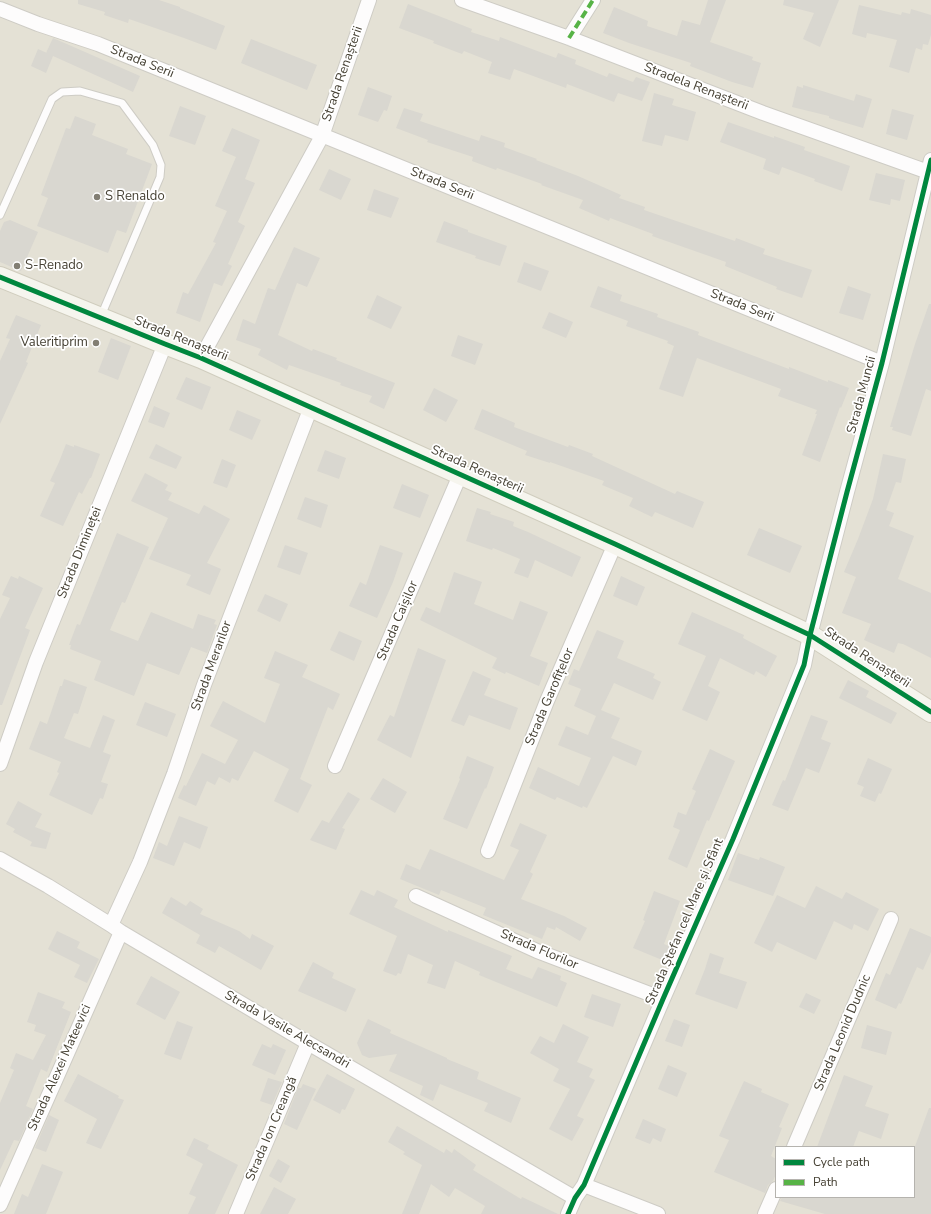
<!DOCTYPE html>
<html>
<head>
<meta charset="utf-8">
<style>
	body { margin:0 }
	#map { position:relative; width:931px; height:1214px; overflow:hidden; background:#f0eee8; font-family:"Nunito Sans",sans-serif }
	canvas { display:block }
	.legend { position:absolute; left:775px; top:1146px; width:140px; height:52px; box-sizing:border-box; background:#fff; border:1px solid #b5b3ae; margin:0; padding:5px 7px; list-style:none; font-size:12px; color:#464134 }
	.legend li { display:flex; align-items:center; gap:8px; height:20px }
	.legend b { width:20px; border:1px solid #b5b3ae }
</style>
</head>
<body>
<div id="map">
<canvas width="931" height="1214"></canvas>
<ul class="legend">
<li><b style="height:5px;background:#00873e"></b>Cycle path</li>
<li><b style="height:5px;background:#57b346"></b>Path</li>
</ul>
</div>
<script>
const context = document.querySelector('canvas').getContext('2d');
context.lineJoin = 'round';
function fill(path, color) { context.fillStyle = color; context.fill(path, 'evenodd'); }
const shape = rows => new Path2D(rows.map(r => 'M' + r).join(''));
function strokePath(path, color, width, dash) { context.strokeStyle = color; context.lineWidth = width; context.lineCap = dash ? 'butt' : 'round'; context.setLineDash(dash || []); context.stroke(path); }
function drawText(font, color, halo, rows, align = 'center') {
  context.font = font + ' "Nunito Sans",sans-serif'; context.lineWidth = 3.5; context.setLineDash([]); context.textBaseline = 'middle'; context.strokeStyle = halo; context.fillStyle = color; for (const [text, x, y, turn = 0] of rows) {
    context.save(); context.translate(x, y); context.rotate((+turn || 0) * Math.PI / 180); context.textAlign = isNaN(turn) ? turn : align; if (halo) context.strokeText(text, 0, 0); context.fillText(text, 0, 0); context.restore();
  }
}
fill(shape([
	[0,0,931,0,931,1214,0,1214],
	[776,1147,914,1147,914,1197,776,1197]
]), '#e4e1d5');
fill(shape([
	[78,0,159,0,180,7,180,8,225,26,216,50,184,38,129,19,128,23,104,15,105,12,78,4],
	[708,0,726,0,710,42,753,57,752,60,761,63,753,88,732,82,690,66,691,63,629,43,603,33,614,7,648,21,647,26,677,36,682,20,700,25],
	[784,0,839,0,820,47,803,39,814,13,783,5],
	[408,4,472,29,471,32,499,41,500,37,556,58,558,53,576,60,575,64,607,77,609,73,633,82,636,77,650,82,642,101,618,93,614,102,567,84,566,88,514,69,510,80,488,73,492,62,464,51,462,54,433,43,434,41,399,28],
	[859,5,901,15,902,12,910,14,911,9,931,15,931,35,928,45,923,44,922,50,916,48,909,73,889,67,897,40,867,33,866,38,852,34],
	[53,38,140,76,133,92,53,56,46,73,31,66,38,49,47,53,46,53],
	[251,39,317,65,307,90,241,63],
	[803,85,854,101,856,94,872,99,863,128,829,118,829,116,792,107,797,86,803,88],
	[368,87,392,96,387,111,384,110,378,122,358,115],
	[654,93,674,99,672,105,696,112,688,141,665,135,662,146,642,141],
	[180,106,206,116,195,145,169,136],
	[404,108,423,114,420,121,479,141,481,135,505,143,504,147,537,159,536,160,578,176,621,195,619,198,645,207,644,210,735,241,736,238,765,249,763,254,812,270,802,298,776,289,777,287,725,266,726,262,652,236,653,234,610,218,609,221,579,208,583,200,541,185,542,184,497,168,496,170,472,161,473,157,427,142,428,140,396,128],
	[892,109,914,115,907,140,886,134],
	[75,116,96,124,92,135,128,149,126,154,152,164,126,233,117,230,108,253,37,226,48,198,41,195,66,128,70,129],
	[728,122,774,138,774,136,805,147,804,150,850,166,842,191,814,181,815,179,782,167,779,175,763,169,766,159,720,142],
	[232,128,260,140,245,179,255,183,238,222,245,226,228,264,232,266,222,286,214,283,200,322,176,313,183,292,188,294,216,243,213,242,227,211,215,206,236,157,222,151],
	[329,169,351,179,341,200,319,190],
	[876,173,905,180,900,201,891,199,890,205,869,200],
	[374,189,399,198,391,218,367,210],
	[10,220,38,232,21,271,0,262,0,231,4,222],
	[444,221,468,230,468,232,507,246,500,266,475,258,476,256,436,242],
	[294,247,320,258,307,287,297,283,278,335,312,351,313,349,337,358,336,360,395,383,384,409,369,402,372,396,340,385,341,383,289,365,287,370,258,355,261,349,236,340,243,319,255,324,268,288,275,290],
	[524,262,549,271,541,291,517,282],
	[598,286,622,295,620,301,658,314,657,317,699,332,698,335,789,369,789,367,828,382,828,380,849,388,841,408,840,407,820,462,802,455,817,414,815,414,817,410,778,396,781,389,697,358,683,397,659,389,674,346,667,343,668,341,626,326,628,321,590,307],
	[848,286,871,294,863,320,839,313],
	[377,295,402,307,391,329,367,318],
	[929,304,931,304,931,391,926,389,911,436,892,430,893,427,890,427,915,344],
	[549,312,573,322,566,338,542,328],
	[16,315,41,325,26,362,28,363,0,424,0,361,10,339,6,338],
	[458,335,483,344,475,365,451,356],
	[111,338,131,346,118,380,98,372],
	[186,377,211,387,202,410,176,399],
	[434,388,458,400,446,422,423,410],
	[154,406,170,413,164,428,148,422],
	[482,409,515,423,514,427,568,447,569,445,593,454,592,456,675,494,677,491,704,502,693,528,655,512,652,517,629,506,633,498,602,485,604,481,550,462,550,463,525,455,527,451,474,429],
	[237,410,261,420,252,440,229,430],
	[66,444,74,447,74,445,100,454,91,478,90,478,82,494,79,492,63,526,40,516,55,483,50,481,59,462],
	[156,444,182,457,176,469,149,458],
	[325,450,346,458,339,479,317,471],
	[883,454,906,459,901,483,896,482,886,510,894,513,889,526,914,536,898,579,931,593,931,658,903,644,902,644,898,643,894,653,864,640,871,624,842,613,856,577,844,572,858,539,873,499],
	[222,459,236,465,227,488,213,483],
	[145,473,168,485,165,490,172,493,168,500,199,514,204,505,230,519,207,563,221,569,210,595,186,585,191,575,149,559,168,518,131,501],
	[402,484,429,495,420,518,393,508],
	[305,497,328,505,321,528,297,519],
	[477,508,491,512,490,514,514,522,513,526,528,532,581,557,572,577,535,560,528,578,514,573,520,559,493,548,492,550,466,541],
	[759,528,802,546,790,573,747,555],
	[117,533,149,547,125,603,122,602,110,630,138,641,151,612,193,629,198,614,216,620,214,624,217,625,207,653,191,647,179,675,147,663,134,696,94,680,101,661,70,649,71,645,69,645,77,624,80,625],
	[285,545,308,553,300,575,277,567],
	[380,545,403,553,393,582,377,618,349,606,360,582,366,585],
	[454,572,482,582,474,604,513,620,520,601,548,612,530,656,548,663,539,686,506,672,505,674,492,668,497,658,420,620,426,607,440,613],
	[11,576,18,579,19,576,43,588,25,628,30,630,2,705,0,705,0,619,10,598,2,595],
	[621,576,645,587,637,606,613,596],
	[265,594,288,604,280,622,257,611],
	[692,612,744,635,743,638,777,656,766,677,756,671,754,675,720,658,708,686,720,692,707,721,682,710,706,656,678,644],
	[597,630,624,641,617,658,655,674,653,678,661,682,653,700,614,683,601,710,620,718,611,738,642,751,636,766,613,756,587,808,583,806,582,808,557,797,555,800,529,788,538,767,579,786,591,758,558,745,566,726,588,735,596,716,574,706,581,689,568,684,574,669,579,671],
	[339,631,362,641,354,661,330,650],
	[418,648,446,660,411,758,377,740,390,715,394,717],
	[275,651,308,665,302,677,340,694,333,710,328,707,300,779,312,785,298,813,274,801,289,769,254,751,238,781,232,778,230,783,219,777,215,785,207,781,196,806,178,798,184,785,186,786,202,753,225,764,238,740,210,726,223,701,265,723,280,684,264,678],
	[473,671,491,679,484,695,518,708,510,730,469,715,464,726,451,721],
	[64,679,87,687,78,714,74,713,64,738,90,748,103,715,115,720,103,752,111,755,101,782,108,784,103,799,100,798,92,815,49,795,59,773,57,772,61,762,29,749,40,721,47,724,60,686,62,686],
	[848,680,869,691,866,697,897,713,891,724,839,698],
	[145,702,176,714,167,737,136,725],
	[811,715,828,721,821,739,831,743,819,773,806,768,788,811,772,805,783,780,785,781],
	[710,749,735,761,709,821,707,820,687,868,668,859,680,830,673,827,678,812,686,815,696,791,692,789],
	[467,756,494,767,486,789,485,788,467,829,443,819,460,779,459,778],
	[868,758,892,769,881,794,879,793,875,802,860,796,864,787,857,784],
	[383,778,407,792,395,813,370,799],
	[348,792,360,799,342,828,345,829,336,850,310,840,322,820,329,823],
	[18,801,42,814,35,827,51,833,46,849,30,846,32,842,13,832,15,829,6,824],
	[179,816,208,827,200,849,184,842,174,866,153,858,159,842,167,846],
	[520,823,547,835,530,872,533,874,521,899,564,916,587,928,580,941,556,927,555,930,547,927,542,939,483,915,486,908,441,890,439,895,400,879,406,864,420,870,430,849,504,880,519,850,510,846],
	[738,853,759,860,760,857,785,867,773,896,728,880],
	[816,886,842,899,846,892,879,909,868,931,854,924,852,930,834,921,816,960,777,942,772,952,754,943,777,895,805,908],
	[361,890,374,896,377,890,398,900,394,907,448,932,448,930,512,956,506,969,532,979,538,967,561,976,560,980,567,983,557,1007,479,975,480,972,455,961,445,989,427,983,433,965,408,954,401,974,398,973,396,976,383,971,397,936,349,914],
	[654,891,680,901,664,944,673,948,667,962,633,948,645,921,643,920],
	[171,897,186,906,190,901,203,909,200,914,239,931,250,939,252,934,274,946,261,970,219,946,215,953,196,943,200,935,162,913],
	[910,928,931,937,931,952,923,970,917,967,901,1004,899,1003,896,1009,875,1000,886,973,890,975],
	[57,931,80,942,77,948,99,959,87,983,74,977,80,965,48,949],
	[710,953,724,958,719,973,747,982,737,1009,695,994,705,969],
	[313,962,334,973,332,978,356,989,346,1012,298,991],
	[151,976,180,992,165,1020,136,1004],
	[38,992,65,1002,62,1008,71,1012,47,1072,41,1069,26,1106,33,1109,19,1141,14,1140,0,1170,0,1103,14,1070,10,1068,16,1053,33,1060,46,1035,34,1031,36,1025,27,1022],
	[806,993,821,1000,814,1014,799,1007],
	[592,994,621,1004,613,1027,584,1017],
	[368,1019,391,1030,390,1033,447,1058,447,1059,479,1072,477,1079,521,1098,511,1123,484,1111,488,1103,440,1084,433,1101,420,1095,423,1086,389,1071,397,1054,369,1058,362,1055,357,1043],
	[674,1019,690,1025,682,1047,665,1041],
	[177,1021,193,1027,181,1060,164,1054],
	[563,1024,589,1037,577,1062,593,1069,589,1077,595,1080,577,1116,584,1119,572,1141,549,1129,570,1089,553,1081,559,1069,530,1053,540,1036,554,1043],
	[867,1025,892,1032,886,1055,861,1048],
	[262,1044,271,1048,273,1044,286,1050,275,1075,252,1065],
	[668,1065,687,1073,677,1097,658,1089],
	[78,1074,119,1096,118,1098,124,1100,101,1149,86,1143,97,1119,64,1101],
	[327,1074,355,1089,345,1110,342,1109,340,1114,313,1100],
	[844,1075,873,1086,865,1106,889,1114,881,1139,859,1131,853,1147,817,1147],
	[268,1078,282,1082,272,1105,260,1101],
	[744,1081,762,1089,761,1092,789,1104,779,1127,782,1128,771,1156,776,1159,776,1174,773,1181,768,1185,765,1193,714,1172,729,1140,719,1136],
	[303,1084,316,1089,297,1130,284,1124,298,1088,301,1088],
	[929,1108,931,1108,931,1214,825,1214,780,1201,782,1197,914,1197,914,1149],
	[49,1115,59,1120,46,1152,35,1148],
	[643,1119,666,1129,661,1142,653,1138,650,1144,635,1138],
	[397,1126,444,1153,446,1149,452,1153,454,1149,476,1165,473,1170,521,1199,522,1197,558,1214,481,1214,485,1206,455,1188,449,1197,431,1184,419,1214,402,1214,422,1165,403,1154,405,1152,388,1142],
	[194,1138,209,1145,207,1149,238,1165,215,1214,188,1214,196,1197,189,1194,203,1164,186,1155],
	[278,1159,290,1166,281,1183,269,1176],
	[42,1164,63,1172,46,1214,14,1214,22,1194,28,1197],
	[274,1187,296,1199,288,1214,260,1214]
]), '#d9d7d0');
const lane = shape([
	[0,215,52,99,62,92,80,91,122,103,153,145,161,165,160,177,101,316]
]);
const street = shape([
	[462,0,569,38,763,113,931,173],
	[0,9,38,24,98,44,882,363],
	[569,38,593,0],
	[201,358,322,136,369,0],
	[0,764,36,662,165,344],
	[335,766,460,475],
	[488,851,547,701,615,544],
	[0,859,48,886,111,925,121,932,308,1043,575,1198],
	[416,896,537,951,663,999],
	[111,925,140,862,174,774,204,685,311,407],
	[794,1147,891,919],
	[584,1185,658,1214],
	[0,1205,121,932],
	[236,1214,308,1043],
	[568,1214,575,1198,584,1185,663,999,733,839,804,665,810,635,847,492,882,363,931,160],
	[765,1214,776,1189]
]);
const secondary = shape([
	[0,277,165,344,201,358,615,544,810,635,931,712]
]);
strokePath(lane, '#ceccc5', 9);
strokePath(street, '#ceccc5', 16);
strokePath(secondary, '#d0cdbe', 22);
strokePath(lane, '#fdfcfc', 7);
strokePath(street, '#fdfcfc', 14);
strokePath(secondary, '#f6f5ee', 20);
strokePath(shape([
	[569,38,593,0]
]), '#57b346', 4, [8, 4]);
strokePath(shape([
	[0,277,165,344,201,358,615,544,810,635,931,712],
	[568,1214,575,1198,584,1185,663,999,733,839,804,665,810,635,847,492,882,363,931,160]
]), '#00873e', 5);
for (const [x, y, r, color] of [
	[97,197,4,"#827e73"],
	[17,266,4,"#827e73"],
	[96,343,4,"#827e73"]
]) { const dot = new Path2D(); dot.arc(x, y, r, 0, 2 * Math.PI); context.fillStyle = color; context.fill(dot); strokePath(dot, '#fff', 1.5); }
drawText('13px', '#464134', '#fff', [
	["Strada Serii",142,62,22],
	["Strada Renașterii",343,74,-71],
	["Stradela Renașterii",696,87,21],
	["Strada Serii",442,184,22],
	["Strada Serii",742,306,22],
	["Strada Renașterii",181,339,22],
	["Strada Muncii",862,395,-75],
	["Strada Renașterii",477,470,24],
	["Strada Dimineței",80,553,-68],
	["Strada Caișilor",398,621,-67],
	["Strada Renașterii",867,658,33],
	["Strada Merarilor",212,666,-70],
	["Strada Garofițelor",550,697,-67],
	["Strada Ștefan cel Mare și Sfânt",685,922,-67],
	["Strada Florilor",539,950,23],
	["Strada Vasile Alecsandri",287,1030,30],
	["Strada Leonid Dudnic",843,1033,-67],
	["Strada Alexei Mateevici",60,1068,-66],
	["Strada Ion Creangă",272,1129,-67]
]);
drawText('13px', '#464134', '#fff', [
	["S Renaldo",105,197],
	["S-Renado",25,266],
	["Valeritiprim",88,343,"right"]
], 'left');
</script>
</body>
</html>
